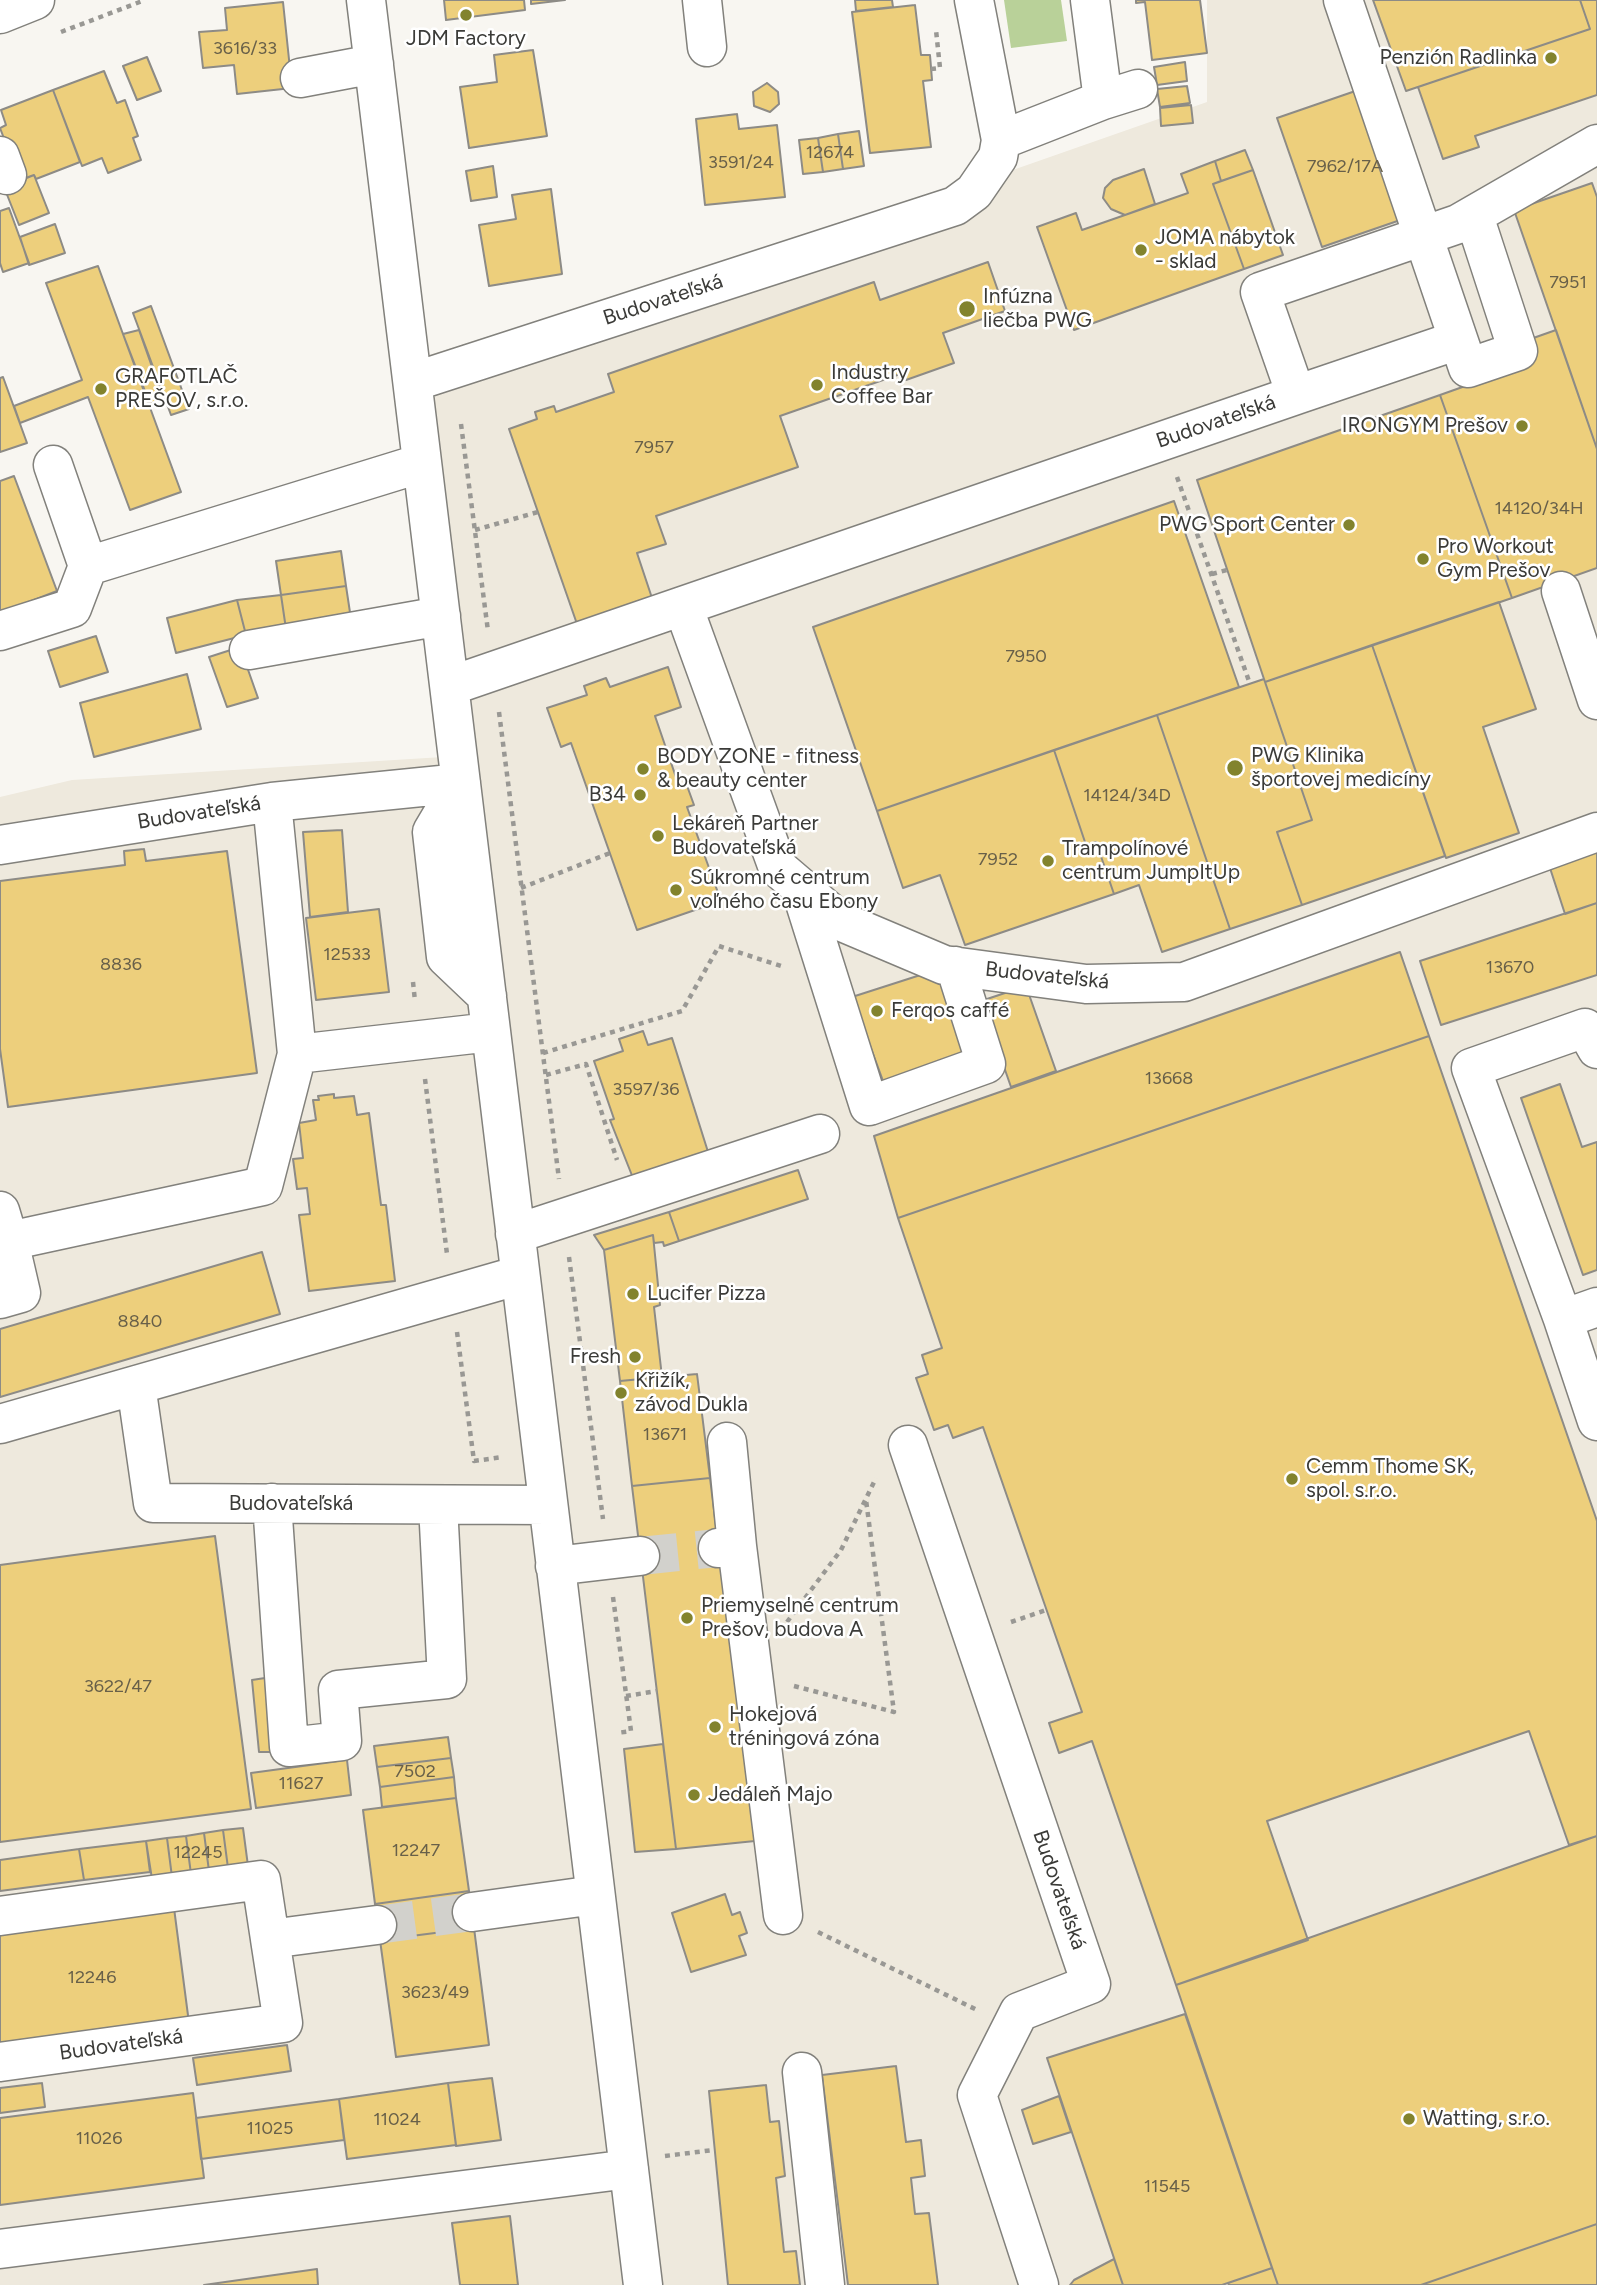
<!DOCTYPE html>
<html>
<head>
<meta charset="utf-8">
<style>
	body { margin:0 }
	canvas { display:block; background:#f8f6f1 }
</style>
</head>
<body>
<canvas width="1597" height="2285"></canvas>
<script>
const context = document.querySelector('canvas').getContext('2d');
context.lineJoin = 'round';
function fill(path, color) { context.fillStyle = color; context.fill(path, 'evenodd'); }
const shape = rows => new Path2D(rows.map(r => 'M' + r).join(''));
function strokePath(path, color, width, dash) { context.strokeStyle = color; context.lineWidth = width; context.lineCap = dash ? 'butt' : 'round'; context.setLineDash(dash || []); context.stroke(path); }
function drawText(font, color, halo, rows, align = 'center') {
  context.font = font + ' Figtree,sans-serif'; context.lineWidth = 5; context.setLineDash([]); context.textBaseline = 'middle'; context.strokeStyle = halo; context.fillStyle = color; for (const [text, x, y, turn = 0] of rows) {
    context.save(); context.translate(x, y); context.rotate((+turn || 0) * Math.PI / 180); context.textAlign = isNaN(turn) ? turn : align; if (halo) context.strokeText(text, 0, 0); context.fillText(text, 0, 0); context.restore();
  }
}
fill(shape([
	[1207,0,1597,0,1597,2285,0,2285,0,797,72,780,459,756,410,361,950,192,1207,102]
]), '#eee9dd');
fill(shape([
	[1004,0,1061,0,1067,41,1011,48]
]), '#b9d199');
const building = shape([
	[444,0,524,0,525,10,446,20,444,0],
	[531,0,565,0,531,4,531,0],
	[855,0,892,0,893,7,856,11,855,0],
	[1136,0,1200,0,1207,53,1152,60,1145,2,1136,3,1136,0],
	[1373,0,1580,0,1590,29,1406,91,1373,0],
	[1580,0,1597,0,1597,95,1475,136,1479,147,1443,159,1418,87,1590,29,1580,0],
	[283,2,292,88,237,94,234,65,203,68,199,32,227,30,225,8,283,2],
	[915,5,921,55,930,55,932,80,923,81,931,147,870,153,852,12,915,5],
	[533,50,547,136,469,148,460,87,497,82,494,55,533,50],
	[147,57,161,91,137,100,123,66,147,57],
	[1185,62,1187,81,1157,85,1154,67,1185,62],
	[104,71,117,103,125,100,138,136,133,138,141,160,108,173,102,158,82,166,53,90,104,71],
	[767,83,778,92,779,104,770,112,754,106,753,92,767,83],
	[1187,86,1190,103,1160,107,1157,89,1187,86],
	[1367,87,1412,216,1322,247,1277,118,1367,87],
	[53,90,80,162,36,179,34,175,20,180,0,128,6,125,1,110,53,90],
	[1191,105,1193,123,1161,126,1160,108,1191,105],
	[737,114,739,129,777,125,785,197,705,205,696,119,737,114],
	[859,131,864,166,843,169,838,134,859,131],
	[838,134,843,169,823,172,818,138,838,134],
	[818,138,823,172,803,174,799,140,818,138],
	[1245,150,1253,170,1221,181,1215,161,1245,150],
	[1215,161,1221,181,1213,184,1244,269,1074,330,1037,227,1076,213,1082,230,1188,193,1181,174,1215,161],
	[493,166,497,197,471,201,466,171,493,166],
	[1144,169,1155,204,1125,215,1111,209,1103,198,1105,188,1113,180,1144,169],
	[1253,170,1283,255,1244,269,1213,184,1253,170],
	[34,175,49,213,19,225,4,187,34,175],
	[1592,183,1597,197,1597,449,1514,210,1592,183],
	[551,189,562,274,489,286,479,225,516,219,512,195,551,189],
	[9,208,29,263,3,272,0,263,0,211,9,208],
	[55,224,65,253,29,265,20,237,55,224],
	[988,262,1005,311,943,333,954,363,906,380,903,373,780,416,798,467,656,516,666,544,637,553,652,598,577,624,509,429,537,419,535,412,554,406,556,412,614,392,608,374,874,282,880,300,988,262],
	[98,266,181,492,130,510,88,397,20,423,14,406,82,380,46,283,98,266],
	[151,306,189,409,171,415,133,313,151,306],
	[139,330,163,398,150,404,123,334,139,330],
	[1556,330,1597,449,1597,568,1512,598,1440,395,1530,363,1522,342,1556,330],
	[3,377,27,443,0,452,0,378,3,377],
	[1440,395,1512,598,1265,682,1197,480,1440,395],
	[14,476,57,591,0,613,0,481,14,476],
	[1174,501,1239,687,877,811,813,627,1174,501],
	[341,551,346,586,281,595,276,561,341,551],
	[346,586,351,619,286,629,281,595,346,586],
	[281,595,286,629,246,635,237,600,281,595],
	[237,600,246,635,176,653,167,618,237,600],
	[1499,602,1536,709,1483,727,1519,833,1446,858,1372,645,1499,602],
	[96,636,108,672,60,687,48,651,96,636],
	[1372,645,1445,856,1302,905,1277,832,1312,820,1265,682,1372,645],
	[240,647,258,698,227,707,209,657,240,647],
	[668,667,681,707,655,716,679,786,686,783,694,805,687,807,721,901,637,930,571,743,561,747,547,708,587,695,584,686,606,678,610,687,668,667],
	[187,674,201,729,94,757,80,703,187,674],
	[1264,679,1312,820,1277,832,1302,905,1230,929,1157,715,1264,679],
	[1157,715,1230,929,1162,952,1139,885,1114,894,1096,842,1086,845,1054,750,1157,715],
	[1054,750,1086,845,1096,842,1114,894,965,945,940,875,903,888,877,811,1054,750],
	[342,830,348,912,310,917,303,832,342,830],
	[144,849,146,861,227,851,257,1073,8,1107,0,1049,0,881,125,865,124,851,144,849],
	[1597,849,1597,903,1565,914,1549,865,1597,849],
	[1597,903,1597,975,1441,1025,1420,961,1597,903],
	[379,909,389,992,316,1000,306,918,379,909],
	[1400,952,1429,1036,898,1218,874,1136,1400,952],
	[936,970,967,1059,886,1089,852,997,936,970],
	[1026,986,1056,1071,1011,1087,981,1001,1026,986],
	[643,1031,648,1045,672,1038,709,1155,633,1178,610,1120,614,1119,594,1061,623,1051,619,1039,643,1031],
	[1429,1036,1597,1521,1597,1836,1569,1845,1529,1731,1267,1821,1308,1940,1176,1985,1092,1741,1059,1753,1049,1723,1082,1712,983,1427,953,1438,948,1425,934,1430,916,1378,928,1374,922,1355,942,1348,898,1218,1429,1036],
	[1560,1084,1582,1147,1597,1142,1597,1270,1583,1275,1521,1098,1560,1084],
	[334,1094,334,1098,354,1096,357,1115,369,1113,381,1205,386,1205,395,1281,309,1291,299,1215,310,1214,307,1188,297,1189,293,1159,303,1158,299,1123,316,1120,313,1100,319,1100,318,1096,334,1094],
	[798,1170,808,1199,679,1241,669,1212,798,1170],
	[669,1212,679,1241,664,1246,663,1242,654,1243,653,1235,604,1250,594,1235,669,1212],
	[653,1235,660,1305,654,1307,662,1377,620,1381,604,1250,653,1235],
	[262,1252,280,1314,0,1397,0,1329,262,1252],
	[697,1374,710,1478,632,1486,620,1381,697,1374],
	[710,1478,755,1841,676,1849,632,1486,710,1478],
	[215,1536,251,1809,0,1842,0,1565,215,1536],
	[265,1678,271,1752,259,1752,252,1680,265,1678],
	[448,1737,451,1758,377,1767,374,1746,448,1737],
	[663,1744,676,1849,635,1852,624,1749,663,1744],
	[451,1758,454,1777,380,1787,377,1767,451,1758],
	[347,1760,351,1795,256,1808,251,1773,347,1760],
	[454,1777,456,1798,382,1807,380,1787,454,1777],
	[456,1798,469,1891,375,1904,363,1810,456,1798],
	[243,1828,248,1866,228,1868,223,1830,243,1828],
	[223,1830,228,1868,209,1871,204,1833,223,1830],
	[204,1833,209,1871,191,1874,186,1836,204,1833],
	[186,1836,191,1874,172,1877,167,1838,186,1836],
	[1597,1836,1597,2224,1421,2285,1278,2285,1176,1985,1597,1836],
	[167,1838,172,1877,152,1879,146,1841,167,1838],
	[146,1841,150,1872,84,1880,79,1849,146,1841],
	[79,1849,84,1880,0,1891,0,1860,79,1849],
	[469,1891,474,1928,380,1940,375,1904,469,1891],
	[725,1894,732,1915,740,1912,747,1933,739,1936,746,1955,691,1972,672,1913,725,1894],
	[174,1908,189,2023,0,2049,0,1932,174,1908],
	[474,1928,489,2045,396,2057,380,1940,474,1928],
	[1185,2014,1272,2268,1222,2285,1123,2285,1047,2058,1185,2014],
	[287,2045,291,2071,197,2085,193,2058,287,2045],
	[896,2066,906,2142,921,2140,925,2176,911,2178,915,2214,929,2213,938,2285,848,2285,822,2075,896,2066],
	[492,2078,501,2140,456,2146,448,2083,492,2078],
	[42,2083,45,2107,0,2113,0,2088,42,2083],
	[448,2083,456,2145,347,2159,339,2099,448,2083],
	[766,2085,770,2122,779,2121,785,2176,776,2178,784,2252,796,2251,800,2285,728,2285,709,2091,766,2085],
	[193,2093,204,2178,0,2205,0,2118,193,2093],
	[1059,2096,1071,2132,1033,2144,1022,2110,1059,2096],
	[339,2099,344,2140,201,2159,196,2118,339,2099],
	[510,2216,518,2285,460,2285,452,2223,510,2216],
	[1597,2224,1597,2285,1421,2285,1597,2224],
	[1114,2259,1123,2285,1070,2285,1074,2280,1114,2259],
	[1272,2268,1278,2285,1229,2285,1228,2283,1272,2268],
	[317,2269,318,2285,204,2285,317,2269]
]);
fill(building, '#edcf7c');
strokePath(building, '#8d8b86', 2);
strokePath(shape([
	[640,1556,718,1548],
	[377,1925,472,1912]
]), '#d2d1cc', 38, [38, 19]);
const minor = shape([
	[366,0,643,2285],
	[702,0,707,47],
	[1343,0,1468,368,1518,351,1474,216],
	[0,14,35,0],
	[300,78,374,64],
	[1103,100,1138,89],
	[1001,140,1103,100,1090,0],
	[0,156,7,175],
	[413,382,955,206,974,192,998,157,1001,140,974,0],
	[1296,395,1458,340],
	[53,465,88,566,422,463],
	[1561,591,1597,700],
	[683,606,778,868,840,921,944,965,1086,984,1184,982,1597,832],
	[0,631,72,608,88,566],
	[249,650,441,616],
	[450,686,1296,395,1260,292,1458,224,1597,144],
	[461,783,432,832,446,957,487,996],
	[272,802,461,783],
	[0,845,272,802,297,1054,263,1186,9,1241,0,1211],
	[800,887,869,1106,986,1064,955,966],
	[1597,1049,1585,1028,1471,1068,1563,1319,1597,1307],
	[297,1054,491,1032],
	[515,1234,820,1134],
	[0,1299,21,1293,9,1241],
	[1563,1319,1597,1421],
	[136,1385,153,1503,548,1505],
	[0,1424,520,1275],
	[908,1445,1091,1984,1019,2012,977,2095,1039,2285],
	[272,1503,289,1747,342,1741,338,1690,447,1679,438,1505],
	[737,1546,783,1915],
	[718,1548,737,1546,727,1442],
	[555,1566,640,1556],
	[472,1912,595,1895],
	[0,1916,261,1880,270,1939],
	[0,2062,283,2023,270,1939,377,1925],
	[802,2072,825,2285],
	[0,2249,629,2169]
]);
strokePath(minor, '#82817c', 41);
strokePath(shape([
	[61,32,145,0],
	[931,69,940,68,936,30],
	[461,424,488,631],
	[1177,477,1250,684],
	[475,530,538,512],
	[1212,574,1227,570],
	[499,712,559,1179],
	[521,888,610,853],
	[413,982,415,1001],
	[543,1053,682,1011,719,946,784,967],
	[546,1075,586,1064,617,1160],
	[425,1079,447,1254],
	[569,1257,603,1519],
	[457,1332,474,1461,503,1457],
	[613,1597,631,1731,617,1733],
	[787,1622,841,1550,876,1478],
	[1011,1622,1046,1610],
	[794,1686,894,1712,866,1500],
	[626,1696,657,1691],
	[818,1932,977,2010],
	[665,2156,713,2150]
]), '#999894', 4.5, [5, 5]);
strokePath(minor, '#fff', 38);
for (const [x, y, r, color] of [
	[466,15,7,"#82832d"],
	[1551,58,7,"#82832d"],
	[1141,250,7,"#82832d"],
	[967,309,9,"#82832d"],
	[817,385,7,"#82832d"],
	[101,389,7,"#82832d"],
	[1522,426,7,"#82832d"],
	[1349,525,7,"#82832d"],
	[1423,559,7,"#82832d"],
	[1235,768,9,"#82832d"],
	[643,769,7,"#82832d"],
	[640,795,7,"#82832d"],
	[658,836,7,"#82832d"],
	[1048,861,7,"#82832d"],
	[676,890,7,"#82832d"],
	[877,1011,7,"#82832d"],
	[633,1294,7,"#82832d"],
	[635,1357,7,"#82832d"],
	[621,1393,7,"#82832d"],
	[1292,1479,7,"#82832d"],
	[687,1618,7,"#82832d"],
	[715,1727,7,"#82832d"],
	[694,1795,7,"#82832d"],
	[1409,2119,7,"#82832d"]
]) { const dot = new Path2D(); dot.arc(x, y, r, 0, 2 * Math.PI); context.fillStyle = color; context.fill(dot); strokePath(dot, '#fff', 2.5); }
drawText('18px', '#686049', null, [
	["3616/33",245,49],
	["12674",830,153],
	["3591/24",741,163],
	["7962/17A",1345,167],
	["7951",1568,283],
	["7957",654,448],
	["14120/34H",1539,509],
	["7950",1026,657],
	["14124/34D",1127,796],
	["7952",998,860],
	["12533",347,955],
	["8836",121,965],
	["13670",1510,968],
	["13668",1169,1079],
	["3597/36",646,1090],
	["8840",140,1322],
	["13671",665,1435],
	["3622/47",118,1687],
	["7502",415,1772],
	["11627",301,1784],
	["12247",416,1851],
	["12245",198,1853],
	["12246",92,1978],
	["3623/49",435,1993],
	["11024",397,2120],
	["11025",270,2129],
	["11026",99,2139],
	["11545",1167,2187]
]);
drawText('21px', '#3b3b38', '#fff', [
	["JDM Factory",466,39,"center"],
	["Penzión Radlinka",1537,58,"right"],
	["JOMA nábytok",1155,238],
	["- sklad",1155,262],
	["Infúzna",983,297],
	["liečba PWG",983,321],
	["Industry",831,373],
	["Coffee Bar",831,397],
	["GRAFOTLAČ",115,377],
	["PREŠOV, s.r.o.",115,401],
	["IRONGYM Prešov",1508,426,"right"],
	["PWG Sport Center",1335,525,"right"],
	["Pro Workout",1437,547],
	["Gym Prešov",1437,571],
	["PWG Klinika",1251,756],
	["športovej medicíny",1251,780],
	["BODY ZONE - fitness",657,757],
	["& beauty center",657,781],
	["B34",626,795,"right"],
	["Lekáreň Partner",672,824],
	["Budovateľská",672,848],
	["Trampolínové",1062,849],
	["centrum JumpItUp",1062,873],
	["Súkromné centrum",690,878],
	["voľného času Ebony",690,902],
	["Ferqos caffé",891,1011],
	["Lucifer Pizza",647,1294],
	["Fresh",621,1357,"right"],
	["Křižík,",635,1381],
	["závod Dukla",635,1405],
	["Cemm Thome SK,",1306,1467],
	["spol. s.r.o.",1306,1491],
	["Priemyselné centrum",701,1606],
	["Prešov, budova A",701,1630],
	["Hokejová",729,1715],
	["tréningová zóna",729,1739],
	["Jedáleň Majo",708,1795],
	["Watting, s.r.o.",1423,2119]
], 'left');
drawText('21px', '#3b3b38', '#fff', [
	["Budovateľská",663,300,-18],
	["Budovateľská",1216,422,-19],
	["Budovateľská",199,813,-9],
	["Budovateľská",1047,976,6],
	["Budovateľská",291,1504],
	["Budovateľská",1059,1890,71],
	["Budovateľská",121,2045,-8]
]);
</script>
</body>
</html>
